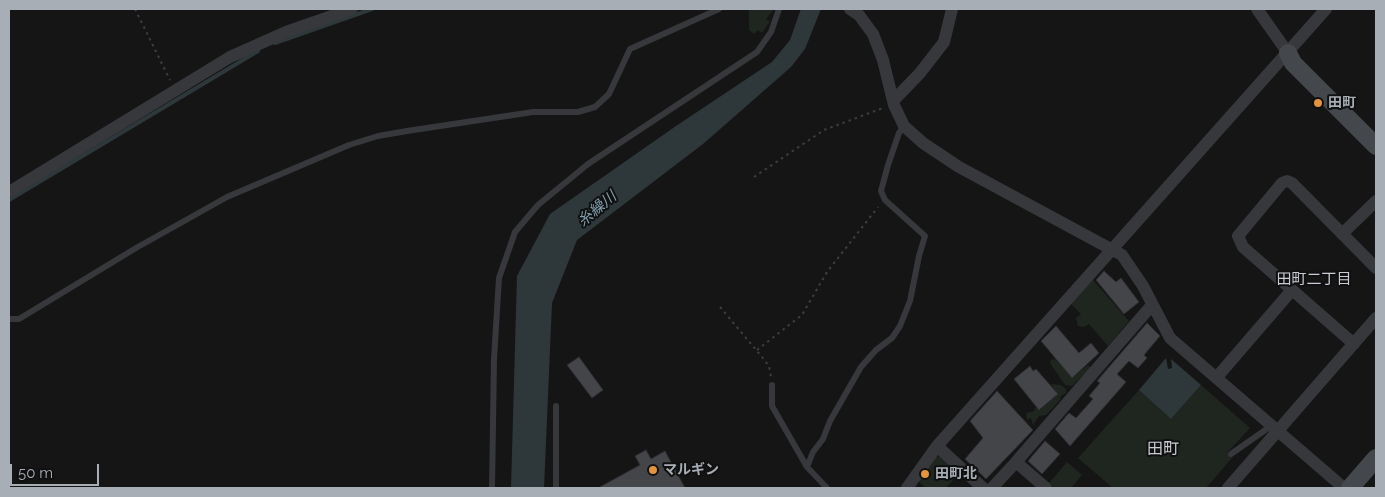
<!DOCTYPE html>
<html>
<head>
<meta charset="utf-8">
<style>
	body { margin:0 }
	#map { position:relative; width:1385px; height:497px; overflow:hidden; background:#151516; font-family:Raleway,sans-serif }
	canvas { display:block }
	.frame { position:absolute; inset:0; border:10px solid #a8aeb6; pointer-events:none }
	.scale { position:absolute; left:10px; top:464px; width:89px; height:22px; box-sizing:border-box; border:2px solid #a8aeb6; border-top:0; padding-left:6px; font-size:15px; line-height:18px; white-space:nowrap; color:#a8aeb6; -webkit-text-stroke:4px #101011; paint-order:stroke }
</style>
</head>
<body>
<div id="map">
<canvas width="1385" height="497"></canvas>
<div class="frame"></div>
<div class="scale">50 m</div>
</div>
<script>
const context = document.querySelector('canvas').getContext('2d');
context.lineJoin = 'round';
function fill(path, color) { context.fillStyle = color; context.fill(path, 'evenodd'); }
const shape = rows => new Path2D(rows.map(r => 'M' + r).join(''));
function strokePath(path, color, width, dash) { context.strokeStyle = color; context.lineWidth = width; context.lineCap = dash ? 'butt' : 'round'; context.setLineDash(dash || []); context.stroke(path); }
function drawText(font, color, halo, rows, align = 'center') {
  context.font = font + ' Raleway,"Noto Sans JP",sans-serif'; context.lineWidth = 4; context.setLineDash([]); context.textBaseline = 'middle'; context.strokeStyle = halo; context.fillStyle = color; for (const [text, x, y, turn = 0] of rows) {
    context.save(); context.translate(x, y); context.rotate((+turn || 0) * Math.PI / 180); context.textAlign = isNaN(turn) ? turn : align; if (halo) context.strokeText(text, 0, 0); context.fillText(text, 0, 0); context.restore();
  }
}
fill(shape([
	[749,9,774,9,766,19,770,21,762,33,758,30,754,34,749,30],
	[1092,279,1129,321,1108,346,1089,324,1084,327,1078,326,1076,318,1081,314,1070,303],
	[1055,359,1072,378,1088,365,1091,368,1072,386,1065,385,1050,363,1051,360],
	[1051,384,1061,385,1066,389,1066,393,1061,396,1060,400,1046,415,1039,416,1033,425,1031,418,1027,420,1026,413,1034,411,1036,407,1040,410,1058,394],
	[1201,385,1250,428,1227,453,1232,458,1206,488,1113,488,1078,458,1139,390,1171,419],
	[943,456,960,472,946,488,926,488,917,480,934,457],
	[1067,462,1082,475,1071,488,1055,488,1049,483]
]), '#1f261f');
fill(shape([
	[801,9,821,9,805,49,791,67,703,144,577,240,552,303,544,488,511,488,517,276,550,214,676,126,772,62,790,40],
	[1166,358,1168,369,1172,368,1171,359,1201,385,1171,419,1139,390]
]), '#2e383b');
strokePath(shape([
	[275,43,372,9],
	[9,200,258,51]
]), '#2e383b', 4);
const building = shape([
	[1104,271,1116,282,1121,278,1139,302,1124,314,1096,280,1104,271],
	[1147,323,1160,336,1144,355,1147,358,1138,368,1129,361,1117,374,1126,382,1070,446,1055,429,1069,413,1076,418,1093,399,1089,396,1100,383,1097,381,1147,323],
	[1056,326,1079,353,1091,343,1099,353,1072,378,1041,341,1056,326],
	[579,357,603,390,592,398,567,365,579,357],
	[1030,366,1033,371,1036,369,1058,394,1039,410,1014,379,1030,366],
	[997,391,1033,430,986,479,965,459,983,438,970,421,997,391],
	[1045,441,1060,454,1042,474,1028,461,1045,441],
	[646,450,651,459,665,451,685,488,598,488,640,465,635,456,646,450]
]);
fill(building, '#444549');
strokePath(building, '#2f2f32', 1);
strokePath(shape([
	[135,9,170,80],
	[754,177,824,130,883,108],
	[720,307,762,357,769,366,771,377],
	[757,350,802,315,827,272,878,207]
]), '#3c3f42', 2, [2.5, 4]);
strokePath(shape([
	[9,319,19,319,136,248,227,197,349,145,378,136,407,131,533,112,578,112,595,107,609,94,630,49,719,9],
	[772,385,772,406,807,467],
	[1231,454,1271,426],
	[492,488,494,359,499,278,515,232,538,205,588,164,757,52,771,32,779,9],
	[556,488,556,406],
	[827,488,807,467,813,452,823,439,830,421,861,367,876,350,892,338,900,326,910,301,919,256,925,236,885,200,881,191,888,165,899,133,904,126]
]), '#36383b', 6);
strokePath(shape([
	[850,9,859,15,873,34,883,60,894,105,904,126,923,143,959,167,1122,255,1143,286,1170,338,1344,488],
	[1257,9,1288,53],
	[893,101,920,73,944,42,952,9],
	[9,192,230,57,286,32,352,9],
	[1342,234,1376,201],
	[1354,344,1243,247,1238,236,1282,183,1287,181,1292,183,1376,268],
	[1217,377,1292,290],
	[937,446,983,488],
	[1016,462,1152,305],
	[907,488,937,446,1326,9],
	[992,488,1016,462,1046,488],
	[1228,488,1376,318]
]), '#36383b', 12);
strokePath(shape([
	[1288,53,1293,63,1376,146],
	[1350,488,1376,458]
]), '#44474b', 18);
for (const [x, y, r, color] of [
	[1318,103,5,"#e4933f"],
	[653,470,5,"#e4933f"],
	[925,474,5,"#e4933f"]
]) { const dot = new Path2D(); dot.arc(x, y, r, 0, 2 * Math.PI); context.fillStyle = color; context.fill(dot); strokePath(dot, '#101011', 2); }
drawText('bold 14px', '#a8aeb6', '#101011', [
	["田町",1328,103],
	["マルギン",663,470],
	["田町北",935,474]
], 'left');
drawText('italic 15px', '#81a0ae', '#101011', [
	["糸繰川",597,209,-40]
]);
drawText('15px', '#c8ccd2', '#101011', [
	["田町二丁目",1314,279]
]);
drawText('16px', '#c8ccd2', '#101011', [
	["田町",1163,449]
]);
</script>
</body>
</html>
